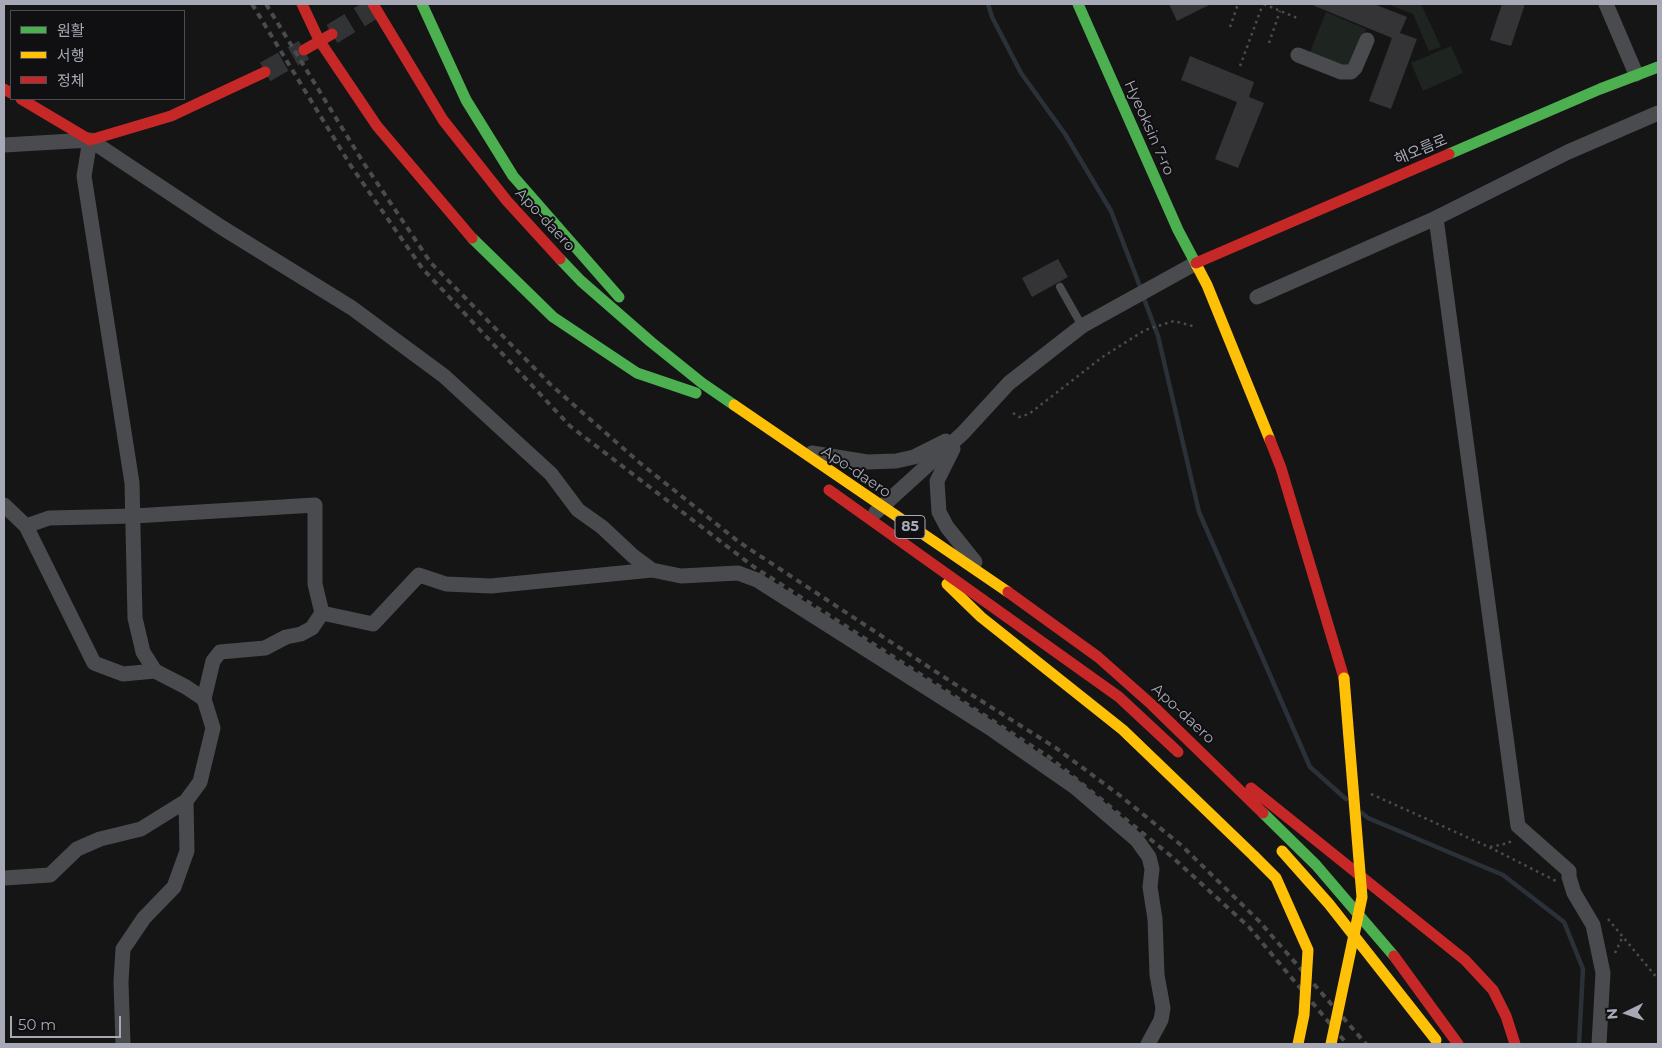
<!DOCTYPE html>
<html>
<head>
<meta charset="utf-8">
<style>
	body { margin:0 }
	#map { position:relative; width:1662px; height:1048px; overflow:hidden; background:#151515; font-family:Montserrat,"Noto Sans KR",sans-serif }
	canvas { display:block }
	.frame { position:absolute; inset:0; border:5px solid #a7aab6; pointer-events:none }
	.legend { position:absolute; left:10px; top:10px; width:175px; height:90px; box-sizing:border-box; background:#100f11; border:1px solid #4c4d53; margin:0; padding:6px 9px; list-style:none; font-size:15px; color:#a7aab6 }
	.legend li { display:flex; align-items:center; gap:10px; height:25px }
	.legend b { width:25px; border:1px solid #4c4d53 }
	.north { position:absolute; left:1602px; top:988px; width:50px; height:50px; -webkit-text-stroke:4px #100f11; paint-order:stroke; rotate:266deg; font-size:14px; font-weight:700; line-height:20px; text-align:center; color:#a7aab6 }
	.north::after { content:''; display:block; margin:auto; width:18px; height:22px; background:#a7aab6; clip-path:polygon(50% 0,100% 100%,50% 72%,0 100%) }
	.scale { position:absolute; left:10px; top:1016px; width:111px; height:22px; box-sizing:border-box; border:2px solid #a7aab6; border-top:0; padding-left:6px; font-size:15px; line-height:18px; white-space:nowrap; color:#a7aab6; -webkit-text-stroke:4px #100f11; paint-order:stroke }
</style>
</head>
<body>
<div id="map">
<canvas width="1662" height="1048"></canvas>
<div class="frame"></div>
<ul class="legend">
<li><b style="height:6px;background:#4caf50"></b>원활</li>
<li><b style="height:6px;background:#ffc107"></b>서행</li>
<li><b style="height:6px;background:#c62828"></b>정체</li>
</ul>
<div class="north">N</div>
<div class="scale">50 m</div>
</div>
<script>
const context = document.querySelector('canvas').getContext('2d');
context.lineJoin = 'round';
function fill(path, color) { context.fillStyle = color; context.fill(path, 'evenodd'); }
const shape = rows => new Path2D(rows.map(r => 'M' + r).join(''));
function strokePath(path, color, width, dash) { context.strokeStyle = color; context.lineWidth = width; context.lineCap = dash ? 'butt' : 'round'; context.setLineDash(dash || []); context.stroke(path); }
function drawText(font, color, halo, rows, align = 'center') {
  context.font = font + ' Montserrat,"Noto Sans KR",sans-serif'; context.lineWidth = 4; context.setLineDash([]); context.textBaseline = 'middle'; context.strokeStyle = halo; context.fillStyle = color; for (const [text, x, y, turn = 0] of rows) {
    context.save(); context.translate(x, y); context.rotate((+turn || 0) * Math.PI / 180); context.textAlign = isNaN(turn) ? turn : align; if (halo) context.strokeText(text, 0, 0); context.fillText(text, 0, 0); context.restore();
  }
}
fill(shape([
	[1387,4,1421,4,1441,47,1429,51,1413,14],
	[1326,12,1366,29,1353,62,1349,65,1342,66,1310,52],
	[1451,46,1463,73,1423,91,1411,63]
]), '#1e241f');
strokePath(shape([
	[988,4,992,17,1021,73,1065,134,1111,211,1141,289],
	[1143,296,1158,336,1199,512,1310,767,1346,799],
	[1362,813,1368,818,1503,875,1564,922,1583,969,1579,1044]
]), '#2b3138', 4.5);
fill(shape([
	[1169,4,1211,4,1177,21],
	[1310,4,1374,4,1407,17,1400,33,1417,39,1391,109,1369,101,1392,38],
	[1502,4,1525,4,1511,46,1490,40],
	[1190,56,1254,82,1249,97,1264,103,1238,168,1215,159,1237,102,1181,80],
	[1058,259,1068,277,1032,297,1022,278]
]), '#343436');
strokePath(shape([
	[332,34,381,4],
	[265,72,304,50]
]), '#323335', 21, [21, 11]);
strokePath(shape([
	[1264,4,1297,18],
	[1230,27,1238,4],
	[1269,43,1280,11],
	[1240,66,1263,4],
	[1013,413,1019,417,1029,414,1101,358,1145,330,1174,321,1196,327],
	[1371,794,1489,847,1556,881],
	[1490,847,1509,843,1512,839],
	[1608,919,1658,979],
	[1615,953,1623,936]
]), '#4b4c50', 2.5, [2.5, 4]);
strokePath(shape([
	[1060,287,1082,326]
]), '#4a4b4e', 8);
strokePath(shape([
	[1606,4,1636,74],
	[1298,55,1341,72,1351,72,1355,68,1367,40],
	[4,145,90,140,221,227,352,308,444,376,551,474,578,510,602,527,633,556,652,570,681,576,738,573,757,580,993,730,1075,787,1137,840,1149,857,1152,869,1150,887,1155,919,1157,975,1163,1008,1161,1020,1148,1044],
	[1436,218,1518,826,1569,871,1569,877,1574,893,1593,925,1603,973,1599,1044],
	[1257,297,1436,218,1568,152,1658,113],
	[953,449,937,481,939,512,947,527,975,562],
	[812,453,867,462,896,461,914,457,946,441],
	[4,505,26,526,94,663,123,674,155,671],
	[876,512,963,433,1009,383,1082,326,1196,263],
	[26,526,49,518,134,516,315,505,315,584,322,613,373,624,419,575,446,584,491,586,652,570],
	[204,699,213,661,220,652,265,648,286,637,301,634,312,628,322,613],
	[4,878,50,875,77,849,100,839,141,829,186,801,200,782,213,728,204,699,186,687,155,671,143,652,135,618,132,483,84,176,90,140],
	[123,1044,121,982,123,949,144,918,174,887,187,851,186,801]
]), '#4a4b4e', 15);
strokePath(shape([
	[422,4,466,100,513,176,619,297],
	[1078,4,1178,230,1196,264],
	[1449,154,1600,89,1658,67],
	[472,238,553,317,637,373,696,393],
	[560,259,581,281,651,342,702,383,734,405],
	[1263,813,1316,865,1394,956]
]), '#4caf50', 11);
strokePath(shape([
	[1196,264,1207,285,1270,440],
	[734,405,1008,592],
	[947,584,981,617,1123,730,1254,856],
	[1282,851,1329,904,1436,1040]
]), '#ffc107', 11);
strokePath(shape([
	[302,4,319,40,377,126,472,238],
	[373,4,443,120,507,201,560,259],
	[304,50,332,34],
	[4,89,11,93],
	[21,99,90,140,171,116,265,72],
	[1196,263,1449,154],
	[1270,440,1281,468,1344,678],
	[829,490,1119,697,1178,752],
	[1008,592,1098,657,1151,704,1263,813],
	[1251,788,1465,960,1493,990,1506,1016,1515,1044],
	[1394,956,1458,1044]
]), '#c62828', 11);
strokePath(shape([
	[252,4,351,166,422,268,570,426,754,567,1049,757,1171,856,1249,927,1347,1044],
	[266,4,363,162,431,263,550,384,640,463,739,542,953,683,1056,748,1118,794,1181,845,1259,921,1366,1044]
]), '#4a4b4d', 4, [6, 5]);
strokePath(shape([
	[1254,856,1276,878,1308,950,1304,1015,1298,1044],
	[1331,1044,1362,897,1344,678]
]), '#ffc107', 11);
for (const [x, y, w] of [
	[910,527,30]
]) { const box = new Path2D(); box.roundRect(x - w / 2, y - 11.5, w, 23, 4); context.fillStyle = '#100f11'; context.fill(box); strokePath(box, '#a7aab6', 1); }
drawText('bold 14px', '#a7aab6', null, [
	["85",910,527]
]);
drawText('15px', '#a7aab6', '#100f11', [
	["Hyeoksin 7-ro",1149,128,66],
	["해오름로",1421,150,-23],
	["Apo-daero",545,220,47],
	["Apo-daero",856,472,34],
	["Apo-daero",1183,714,43]
]);
</script>
</body>
</html>
